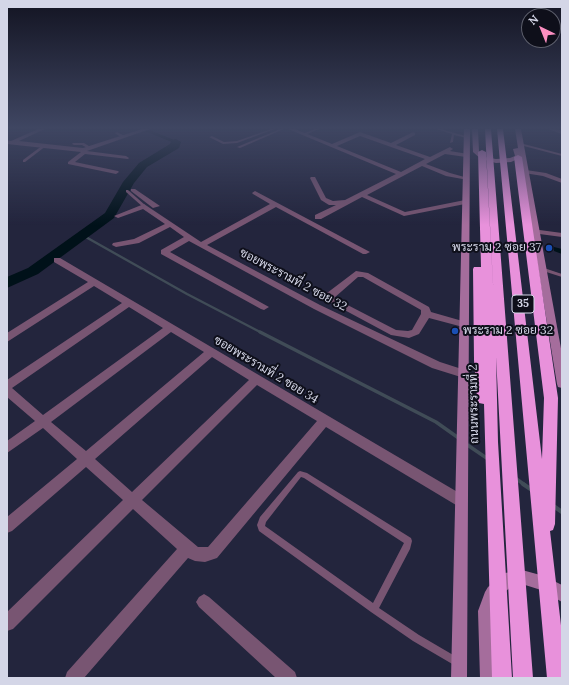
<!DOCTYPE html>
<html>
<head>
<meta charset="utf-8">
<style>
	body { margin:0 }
	#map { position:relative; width:569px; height:685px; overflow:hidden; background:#23253d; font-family:Lora,serif }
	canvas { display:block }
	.frame { position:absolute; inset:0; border:8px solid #d4d6e7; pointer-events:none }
	.north { position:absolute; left:521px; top:8px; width:40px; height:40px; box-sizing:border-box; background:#0e0f1a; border:1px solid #5d5f6c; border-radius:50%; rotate:317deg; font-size:11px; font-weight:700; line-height:16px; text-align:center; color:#d4d6e7 }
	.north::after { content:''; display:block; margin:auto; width:14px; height:18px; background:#fc8fc1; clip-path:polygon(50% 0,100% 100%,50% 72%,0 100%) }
</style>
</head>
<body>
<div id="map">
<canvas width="569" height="685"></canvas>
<div class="frame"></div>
<div class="north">N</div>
</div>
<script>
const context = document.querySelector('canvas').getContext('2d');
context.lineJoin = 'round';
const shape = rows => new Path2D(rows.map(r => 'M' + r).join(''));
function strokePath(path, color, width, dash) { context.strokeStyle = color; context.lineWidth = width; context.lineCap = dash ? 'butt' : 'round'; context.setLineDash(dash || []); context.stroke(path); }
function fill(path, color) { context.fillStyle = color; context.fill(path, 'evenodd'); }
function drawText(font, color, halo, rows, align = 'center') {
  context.font = font + ' Lora,Sarabun,serif'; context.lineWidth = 4; context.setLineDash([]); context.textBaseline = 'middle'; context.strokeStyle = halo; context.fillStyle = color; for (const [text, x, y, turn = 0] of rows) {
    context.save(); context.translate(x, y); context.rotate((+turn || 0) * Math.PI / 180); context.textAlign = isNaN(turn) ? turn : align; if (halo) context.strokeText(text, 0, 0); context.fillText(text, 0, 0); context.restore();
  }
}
strokePath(shape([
	[84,236,187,294,262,333]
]), '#404c57', 2.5);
strokePath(shape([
	[260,332,436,422,460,439],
	[466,444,488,459],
	[515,478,525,485]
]), '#404c57', 3.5);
strokePath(shape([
	[523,484,532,490],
	[552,505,562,512]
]), '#404c57', 4.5);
fill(shape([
	[140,129,147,129,179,142,174,143,140,129],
	[554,247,562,249,562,254,554,251,554,247]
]), '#001119');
fill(shape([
	[176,139,181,142,179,148,147,167,134,183,114,218,38,274,7,288,7,277,28,268,105,213,123,182,139,163,170,144,172,140,176,139]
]), '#001119');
fill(shape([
	[271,129,275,129,237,143,223,144,209,137,212,136,224,142,237,141,271,129],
	[280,129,284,129,240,148,237,147,280,129],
	[315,129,319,129,305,135,302,134,315,129],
	[436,129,441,129,469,137,467,138,454,135,453,142,450,143,452,134,436,129],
	[117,132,123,135,124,136,121,137,116,134,115,133,117,132],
	[73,143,84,143,92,148,89,149,82,145,74,145,72,144,73,143],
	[520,143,562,154,562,156,520,145,520,143],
	[43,145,46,146,25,162,23,162,23,160,43,145],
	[126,190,128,190,145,205,145,207,143,207,126,192,126,190],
	[540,268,544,268,562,274,562,277,540,270,540,268],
	[300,471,307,473,411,538,412,541,410,549,379,608,419,635,460,659,462,662,460,665,457,667,454,665,413,641,371,612,259,531,257,525,260,517,298,472,300,471],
	[301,477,304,478,404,543,373,603,265,526,266,522,301,477]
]), '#785572');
fill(shape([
	[38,129,45,129,19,141,83,148,142,129,150,129,87,151,126,156,129,158,128,159,85,154,75,162,118,171,119,172,116,174,68,164,68,162,81,152,7,144,7,140,11,141,38,129],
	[288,129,295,129,332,144,360,132,391,143,413,132,415,133,415,135,396,145,430,157,450,147,453,149,450,151,468,154,468,156,466,157,445,154,426,164,450,173,468,178,468,180,446,176,422,166,367,195,405,212,465,200,469,202,465,204,404,216,362,197,321,219,315,219,315,215,336,205,329,205,321,200,310,178,311,177,315,177,326,198,333,201,345,200,396,174,288,129],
	[360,136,425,159,401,172,337,146,360,136],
	[549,129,562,130,562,134,550,130,549,129],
	[526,170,546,173,562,179,562,183,543,176,524,173,524,171,526,170],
	[131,189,135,189,160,206,153,208,131,191,131,189],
	[255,191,370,252,366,254,363,254,276,207,207,245,320,305,440,362,468,371,469,374,468,377,464,378,432,368,314,309,189,241,170,252,269,307,264,310,261,309,161,254,161,250,184,237,170,227,139,243,116,247,112,245,113,243,134,239,165,224,143,209,118,218,114,216,144,204,201,242,270,204,253,194,252,193,255,191],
	[532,229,562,233,562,237,532,233,532,229],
	[54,258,60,258,466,497,468,501,466,505,461,507,456,505,326,427,217,558,205,562,195,561,188,558,84,678,65,678,67,672,177,549,133,509,13,629,7,631,7,612,123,500,86,467,12,531,7,533,7,517,77,459,43,428,7,453,7,441,35,421,7,397,7,380,122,303,94,286,7,342,7,333,88,282,54,262,54,258],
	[129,307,163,328,43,415,12,388,129,307],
	[171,332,204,352,86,451,51,422,171,332],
	[212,357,249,380,132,492,95,459,212,357],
	[257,385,317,421,208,547,198,547,142,500,257,385],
	[356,271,368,273,429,307,431,312,466,322,468,324,463,327,429,318,419,334,409,338,391,335,324,299,327,293,356,271],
	[358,277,363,277,421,310,421,314,412,330,408,331,396,330,334,298,358,277],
	[204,594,209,597,295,672,297,678,276,678,199,607,196,602,199,597,204,594]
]), '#785572');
fill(shape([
	[464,129,470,129,467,678,451,678,464,129],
	[472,129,478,129,479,151,485,157,496,159,510,158,515,156,513,149,518,148,515,129,521,129,562,354,562,388,558,387,557,384,520,158,511,162,496,163,481,159,473,152,472,129],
	[522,570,544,576,562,585,562,602,541,590,522,584,513,585,499,597,494,611,496,678,480,678,478,611,485,592,488,587,505,573,522,570]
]), '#a56d9c');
fill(shape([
	[485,129,491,129,533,678,513,678,496,357,498,442,512,678,492,678,484,404,479,403,477,399,474,360,473,269,474,267,481,267,478,152,482,150,486,152,494,303,485,129],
	[497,129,503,129,542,459,544,398,514,157,518,155,522,157,558,398,555,524,553,530,550,531,562,634,562,678,547,678,497,129]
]), '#e891db');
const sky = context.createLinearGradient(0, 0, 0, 225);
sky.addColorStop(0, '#131422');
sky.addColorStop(0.57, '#3f4662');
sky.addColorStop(1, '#3f466200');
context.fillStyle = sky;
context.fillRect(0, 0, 569, 225);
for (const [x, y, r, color] of [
	[549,248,4,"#1a4fb4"],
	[455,331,4,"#1a4fb4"]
]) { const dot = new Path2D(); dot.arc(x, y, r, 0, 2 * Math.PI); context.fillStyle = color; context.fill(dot); strokePath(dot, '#0e0f1a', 1.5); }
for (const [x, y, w] of [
	[523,304,22]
]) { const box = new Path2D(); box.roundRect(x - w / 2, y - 9, w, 18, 3); context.fillStyle = '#0e0f1a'; context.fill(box); strokePath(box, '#d4d6e7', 1); }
drawText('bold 11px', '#d4d6e7', null, [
	["35",523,304]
]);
drawText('12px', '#d4d6e7', '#0e0f1a', [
	["พระราม 2 ซอย 37",541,248],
	["พระราม 2 ซอย 32",463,331,"left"]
], 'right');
drawText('12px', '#d4d6e7', '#0e0f1a', [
	["ซอยพระรามที่ 2 ซอย 32",293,280,28],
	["ซอยพระรามที่ 2 ซอย 34",266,370,31],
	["ถนนพระรามที่ 2",474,404,-91]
]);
</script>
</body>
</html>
